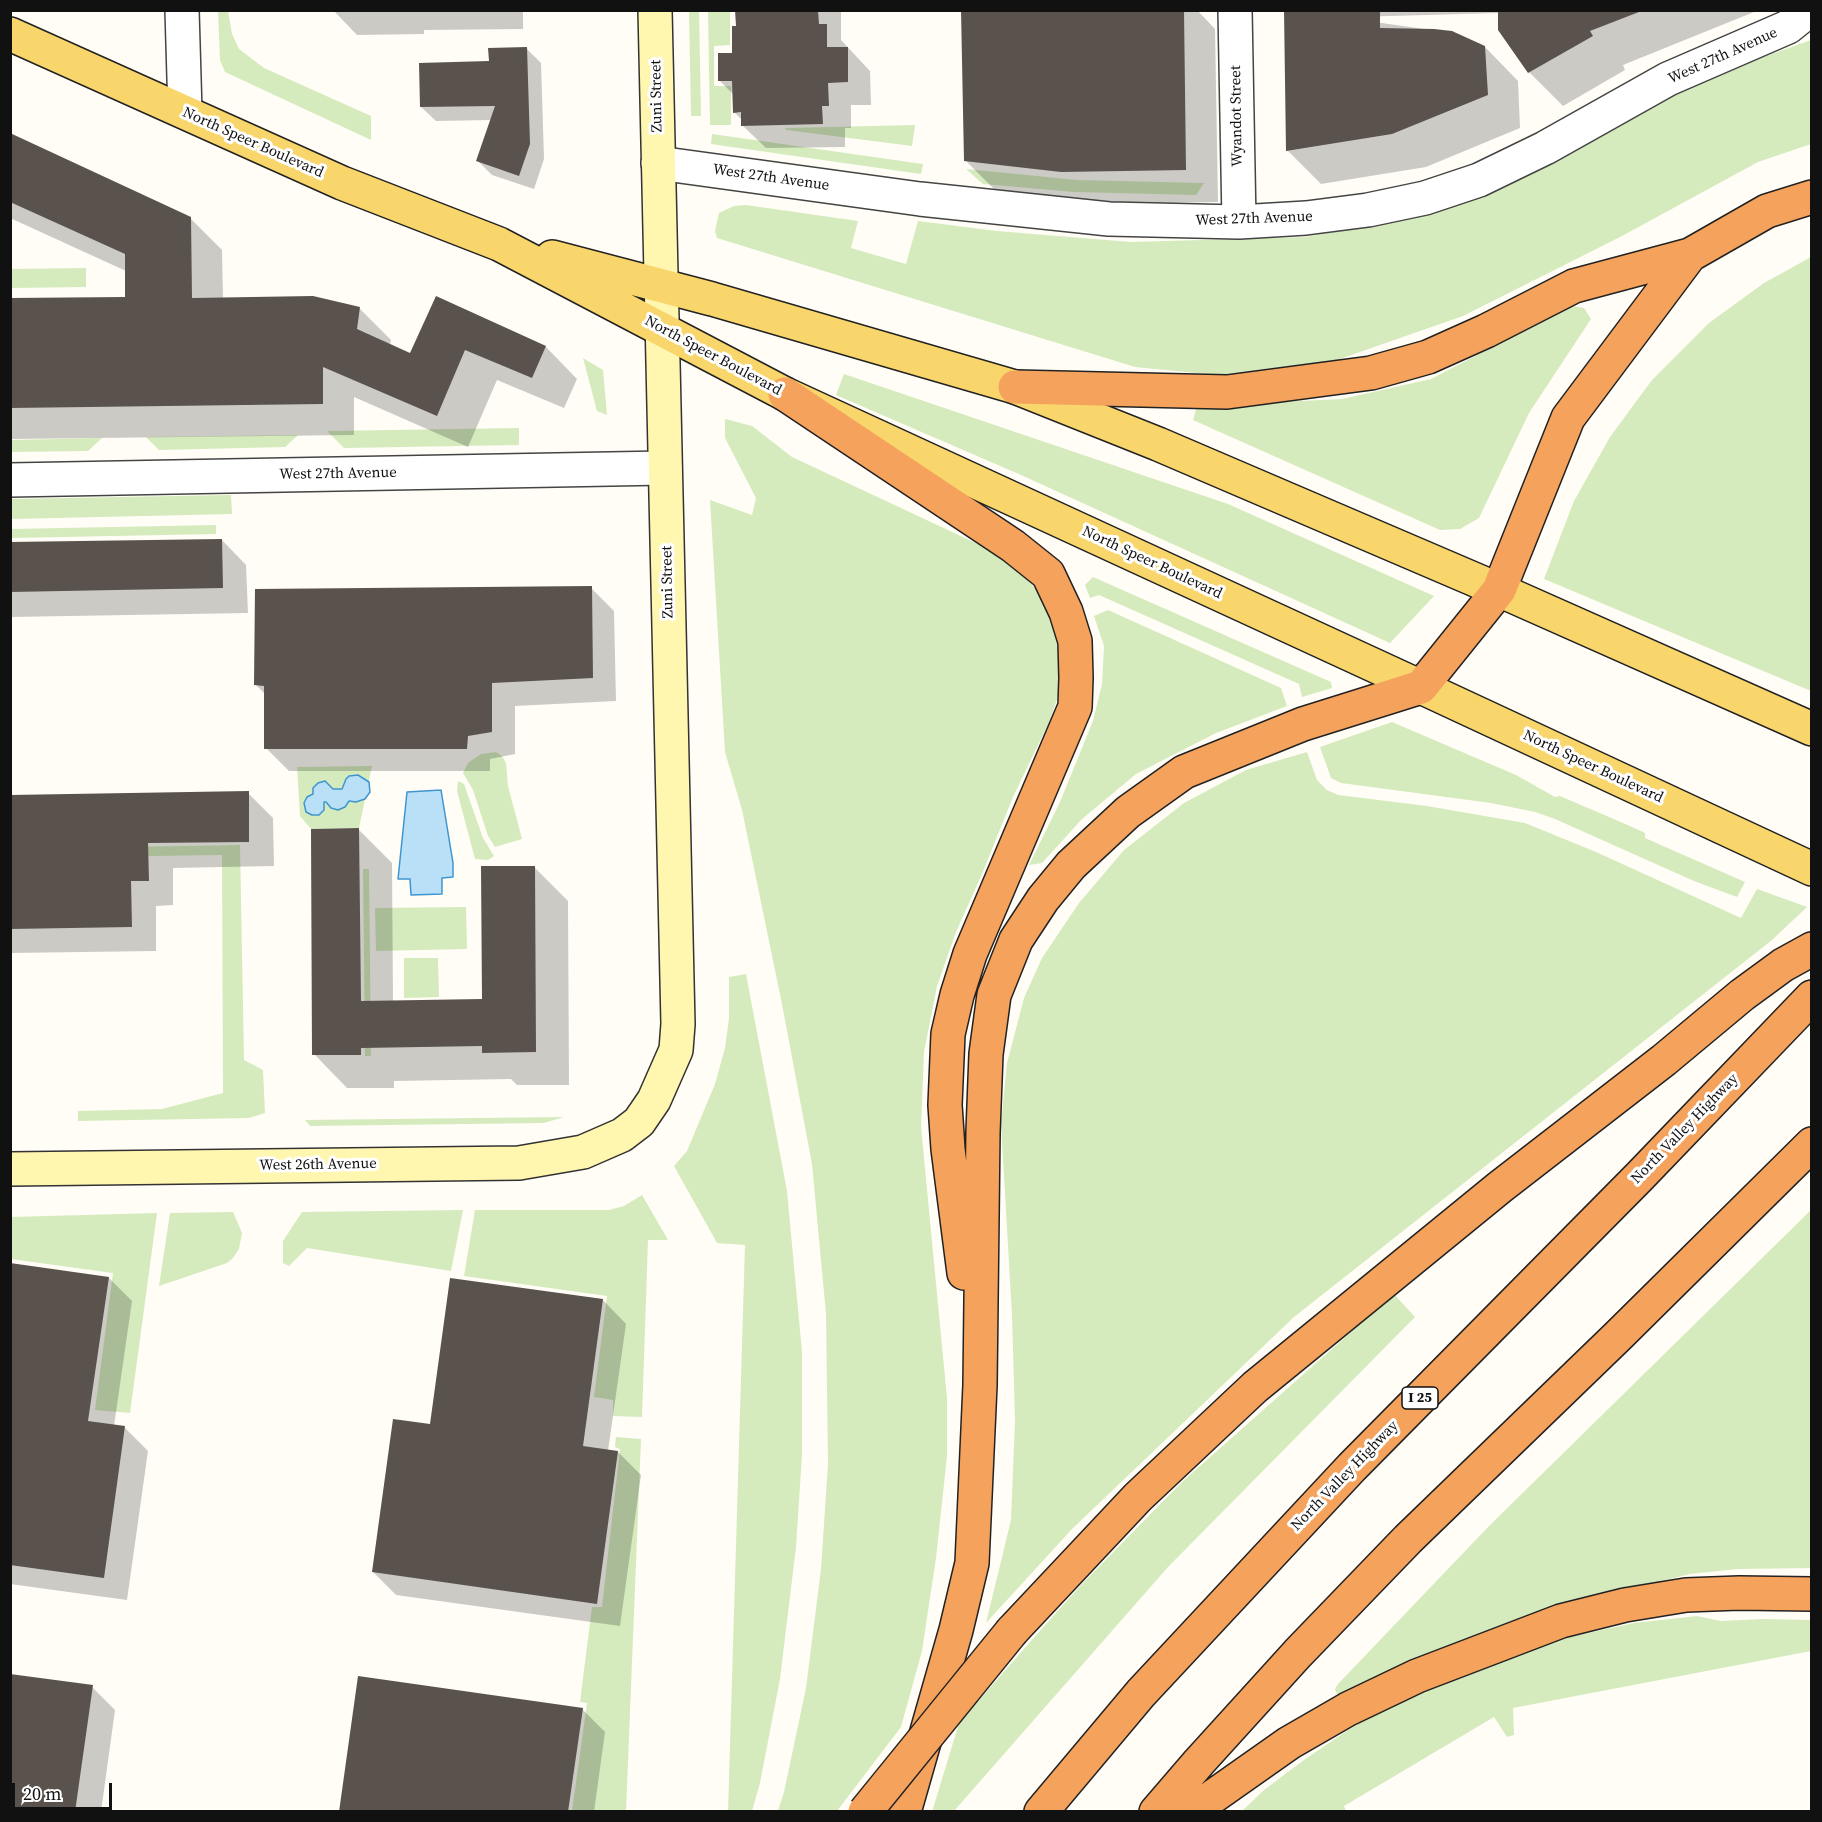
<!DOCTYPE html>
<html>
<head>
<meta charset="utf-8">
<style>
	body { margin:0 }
	#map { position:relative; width:1822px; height:1822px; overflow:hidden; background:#fffdf5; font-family:"Source Serif 4",serif }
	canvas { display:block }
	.frame { position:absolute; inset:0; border:12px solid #111; pointer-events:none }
	.scale { position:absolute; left:12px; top:1783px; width:100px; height:27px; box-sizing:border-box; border:3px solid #111; border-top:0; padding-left:8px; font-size:18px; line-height:21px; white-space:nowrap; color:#111; -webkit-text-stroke:4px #fff; paint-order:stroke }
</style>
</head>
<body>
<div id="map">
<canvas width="1822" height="1822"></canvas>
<div class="frame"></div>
<div class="scale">20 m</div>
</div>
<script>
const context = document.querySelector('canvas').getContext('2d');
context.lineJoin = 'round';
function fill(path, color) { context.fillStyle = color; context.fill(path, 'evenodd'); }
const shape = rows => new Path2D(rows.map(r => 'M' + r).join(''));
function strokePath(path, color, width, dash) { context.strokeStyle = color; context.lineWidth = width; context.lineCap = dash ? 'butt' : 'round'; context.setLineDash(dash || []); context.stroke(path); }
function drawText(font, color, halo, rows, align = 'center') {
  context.font = font + ' "Source Serif 4",serif'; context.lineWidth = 6; context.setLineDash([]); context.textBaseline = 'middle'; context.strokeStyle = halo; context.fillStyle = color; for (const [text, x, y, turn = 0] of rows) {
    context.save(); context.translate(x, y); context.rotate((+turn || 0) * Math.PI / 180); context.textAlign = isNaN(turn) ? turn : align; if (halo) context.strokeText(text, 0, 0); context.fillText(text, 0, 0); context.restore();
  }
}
fill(shape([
	[218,11,228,11,232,34,239,49,264,68,371,116,371,140,225,72,220,60],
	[689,11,699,11,701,116,691,116],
	[708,11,730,11,730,45,714,46,714,86,731,86,731,125,710,125],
	[1811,40,1811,144,1758,162,1622,236,1463,316,1337,360,1217,375,1135,367,717,238,715,231,719,213,734,206,746,205,858,221,851,248,906,264,918,221,997,231,1131,242,1305,237,1371,225,1682,86],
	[915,125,912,146,786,130,785,128],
	[712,134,923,164,921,174,711,144],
	[966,169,1077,180,1204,183,1196,195,1074,192,983,184],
	[1811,257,1811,691,1544,579,1574,501,1610,437,1652,380,1709,323,1764,283],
	[86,268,86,287,11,288,11,269],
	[1572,306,1584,308,1591,319,1529,413,1479,518,1460,529,1440,530,1193,420,1197,406,1342,399,1431,379],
	[583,358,603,370,607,415,597,411],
	[844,374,1228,504,1434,596,1390,643,1021,475,836,395],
	[725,419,752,426,792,457,980,545,1009,563,1026,578,1044,599,1054,628,1061,657,1061,688,1049,722,1013,797,982,874,956,932,937,986,924,1052,921,1127,947,1398,947,1456,936,1558,922,1651,901,1727,837,1811,778,1811,784,1792,806,1688,821,1569,828,1464,826,1314,812,1164,782,1004,742,810,725,752,710,500,752,515,756,498,725,438],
	[519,428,519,445,344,448,327,431],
	[298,435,285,447,159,450,146,437],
	[102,438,88,451,11,452,11,440],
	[231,495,232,514,11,519,11,499],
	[216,525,216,534,11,538,11,529],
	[1093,577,1331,682,1332,688,1302,697,1299,684,1099,595,1090,598,1085,585],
	[1108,610,1281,688,1287,706,1216,733,1136,774,1082,819,1042,863,1029,865,1060,802,1093,721,1102,684,1104,646,1094,616],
	[1392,722,1516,775,1555,797,1560,796,1630,826,1645,833,1645,838,1745,882,1737,897,1694,881,1555,819,1535,812,1491,803,1341,783,1331,778,1320,747],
	[496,752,502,756,506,763,508,786,522,839,495,847,488,836,473,790,463,773,468,763,475,758,481,754],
	[1307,752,1317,780,1327,790,1338,795,1427,806,1525,823,1596,852,1741,918,1757,889,1807,907,1772,940,1294,1317,1072,1529,986,1623,1011,1520,1015,1421,1012,1315,1001,1124,1007,1063,1024,998,1042,958,1079,903,1124,850,1184,803,1246,770],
	[372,766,359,828,311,829,300,816,297,767],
	[458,781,464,784,483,838,494,856,488,860,475,859,457,791],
	[240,845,244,1060,263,1070,265,1113,249,1118,78,1121,78,1111,162,1109,223,1093,222,855,11,858,10,849],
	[363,869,369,869,371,1056,365,1056],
	[466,907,467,949,376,951,375,908],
	[404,958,438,958,439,997,404,998],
	[746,974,787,1191,802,1352,802,1455,796,1547,780,1679,760,1783,752,1811,728,1812,745,1245,717,1243,674,1166,687,1151,715,1084,725,1048,729,1018,729,977],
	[564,1117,544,1123,310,1126,305,1120],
	[642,1195,668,1240,648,1240,642,1417,613,1416,613,1400,594,1397,607,1296,464,1276,475,1210,609,1210,624,1206],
	[463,1210,451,1271,307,1248,289,1266,283,1263,283,1241,302,1212],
	[1810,1211,1812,1213,1811,1568,1738,1569,1690,1574,1625,1590,1344,1694,1337,1694,1335,1689,1338,1684,1490,1525],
	[233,1212,242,1233,239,1249,233,1258,227,1263,159,1286,170,1213],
	[157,1213,130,1413,95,1410,113,1273,11,1259,11,1217],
	[1394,1294,1415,1317,1168,1567,954,1811,932,1812,959,1723,1031,1641,1082,1584,1182,1482],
	[616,1437,641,1439,626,1811,572,1811,587,1703,580,1702,592,1607,602,1607,620,1449,615,1447],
	[1697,1616,1721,1621,1763,1619,1811,1620,1811,1651,1513,1708,1514,1735,1507,1737,1494,1717,1344,1806,1346,1811,1241,1812,1264,1790,1304,1760,1348,1730,1399,1701,1542,1643,1634,1623]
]), '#d5ebbd');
const water = shape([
	[358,775,369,782,370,792,365,799,356,802,349,801,345,807,338,810,331,808,326,802,324,802,324,810,319,815,312,815,306,812,304,803,307,797,313,794,313,788,318,783,325,781,333,789,342,789,346,779,349,776,358,775],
	[441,790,453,863,453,877,442,878,442,894,411,895,410,879,398,879,407,792,441,790]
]);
fill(water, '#b9e0f7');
strokePath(water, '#3f96cf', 1.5);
fill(shape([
	[333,10,523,10,523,29,424,30,424,34,357,35],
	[737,10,841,10,841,40,870,71,871,105,851,105,851,128,845,128,845,147,766,148,742,125,742,120,734,112,734,95,720,81,734,54,737,28],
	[962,10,1197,10,1215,29,1218,202,1094,204,998,193,965,160],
	[1311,10,1759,10,1623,65,1625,70,1563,106,1529,72,1500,29,1500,13,1354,17,1354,19,1452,33,1485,47,1518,81,1520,128,1426,167,1321,184,1287,150],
	[527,49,541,63,544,159,534,189,492,175,477,160,492,120,436,121,421,107],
	[10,135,190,218,222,250,223,299,360,309,391,340,390,345,410,354,437,298,546,347,577,379,564,408,497,380,468,447,354,397,354,435,10,439,10,299,127,298,126,271,10,218],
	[222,540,246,565,248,613,10,617,10,544],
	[591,588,614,611,616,701,515,706,515,754,490,759,490,771,289,771,266,748,266,695,256,685],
	[248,793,273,818,274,866,173,868,173,905,156,906,156,951,10,953,10,797],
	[359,830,392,863,393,1002,483,1001,534,867,568,901,569,1085,517,1085,511,1079,394,1081,394,1088,347,1088,314,1054],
	[10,1264,109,1278,132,1301,114,1426,125,1428,148,1451,127,1600,10,1584],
	[603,1300,626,1324,608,1451,618,1452,641,1475,620,1626,396,1595,373,1572,431,1426],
	[92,1687,115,1710,101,1812,10,1812],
	[582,1709,605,1732,594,1812,340,1812]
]), '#0003');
fill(shape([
	[735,10,818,10,819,24,827,24,827,47,848,47,848,82,828,83,829,106,822,106,823,124,741,126,741,112,733,113,732,81,718,81,718,53,732,53,732,26,736,26],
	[961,10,1184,10,1186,170,1061,172,964,161],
	[1284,10,1380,10,1380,28,1434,29,1452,31,1485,46,1488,95,1392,134,1286,151],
	[1498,10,1639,10,1639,12,1590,31,1593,36,1528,73,1498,30],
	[527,47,530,144,519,176,476,161,495,106,420,107,419,63,489,61,488,48],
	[10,133,191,217,192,298,313,296,360,307,357,329,410,353,436,296,546,346,532,378,465,350,437,416,323,367,323,404,10,408,10,298,125,297,125,254,10,202],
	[222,539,223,588,10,592,10,542],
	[592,586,593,678,492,683,492,732,468,736,467,749,264,749,264,686,254,685,255,589],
	[249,791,249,842,148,843,149,881,131,881,132,927,10,929,10,795],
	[359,828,361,1001,482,999,481,866,535,866,536,1052,482,1053,482,1046,361,1048,361,1055,312,1055,311,829],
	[10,1263,109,1277,88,1421,125,1426,104,1578,10,1565],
	[450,1278,603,1299,583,1446,618,1451,597,1604,372,1572,393,1419,430,1424],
	[10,1674,93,1685,75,1812,10,1812],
	[358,1676,583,1708,568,1812,339,1812]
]), '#5a524d');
const street = shape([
	[182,10,185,112],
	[1235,10,1239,222],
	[658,163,920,199,1109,219,1239,222,1306,218,1368,210,1425,198,1479,180,1545,148,1668,79,1788,27,1803,15,1806,10],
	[10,480,665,468]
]);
const secondary = shape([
	[10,1169,519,1163,583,1152,622,1135,639,1122,654,1100,676,1050,678,1024,655,10]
]);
const primary = shape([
	[10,34,342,183,499,244,785,394,1421,687,1812,869],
	[552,257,712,299,1015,387,1158,444,1499,590,1812,729]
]);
const highway = shape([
	[1015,387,1227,392,1371,373,1428,357,1486,331,1574,286,1690,255,1767,211,1812,197],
	[785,394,1013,546,1048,574,1066,612,1075,641,1076,678,1075,707,970,954,957,995,948,1034,945,1105,948,1149,964,1273],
	[1012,1631,1138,1497,1255,1387,1500,1187,1664,1060,1742,995,1783,965,1812,949],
	[904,1812,956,1630,972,1563,980,1385,983,1132,986,1054,994,995,1016,940,1043,899,1071,865,1128,812,1184,772,1303,724,1421,687,1499,590,1568,418,1690,255],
	[1041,1812,1141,1693,1352,1467,1640,1176,1812,997],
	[1156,1812,1199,1762,1298,1653,1408,1539,1618,1336,1812,1144],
	[1191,1812,1289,1743,1348,1709,1417,1676,1561,1621,1625,1605,1686,1595,1739,1593,1812,1594]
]);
strokePath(street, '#444', 36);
strokePath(secondary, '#333', 36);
strokePath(primary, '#222', 36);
strokePath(highway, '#222', 36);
strokePath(street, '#fff', 33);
strokePath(secondary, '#fff6b0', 33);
strokePath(primary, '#f9d66b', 33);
strokePath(highway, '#f5a25d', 33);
const highwayBridge = shape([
	[865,1812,1012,1631]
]);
strokePath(highwayBridge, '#222', 36, []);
strokePath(highwayBridge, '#f5a25d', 33);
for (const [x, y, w] of [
	[1420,1398,36]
]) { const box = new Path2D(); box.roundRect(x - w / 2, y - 11, w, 22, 4.5); context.fillStyle = '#fff'; context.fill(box); strokePath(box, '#111', 1.5); }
drawText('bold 14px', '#111', null, [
	["I 25",1420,1398]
]);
drawText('15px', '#111', '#fff', [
	["West 27th Avenue",1723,56,-24],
	["Zuni Street",657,96,-91],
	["Wyandot Street",1237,116,-91],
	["North Speer Boulevard",253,143,24],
	["West 27th Avenue",771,178,8],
	["West 27th Avenue",1254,219,-2],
	["North Speer Boulevard",713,356,28],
	["West 27th Avenue",338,474,-1],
	["North Speer Boulevard",1152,563,25],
	["Zuni Street",668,582,-91],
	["North Speer Boulevard",1593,767,25],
	["North Valley Highway",1685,1129,-46],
	["West 26th Avenue",318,1165,-1],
	["North Valley Highway",1345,1476,-46]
]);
</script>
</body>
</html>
